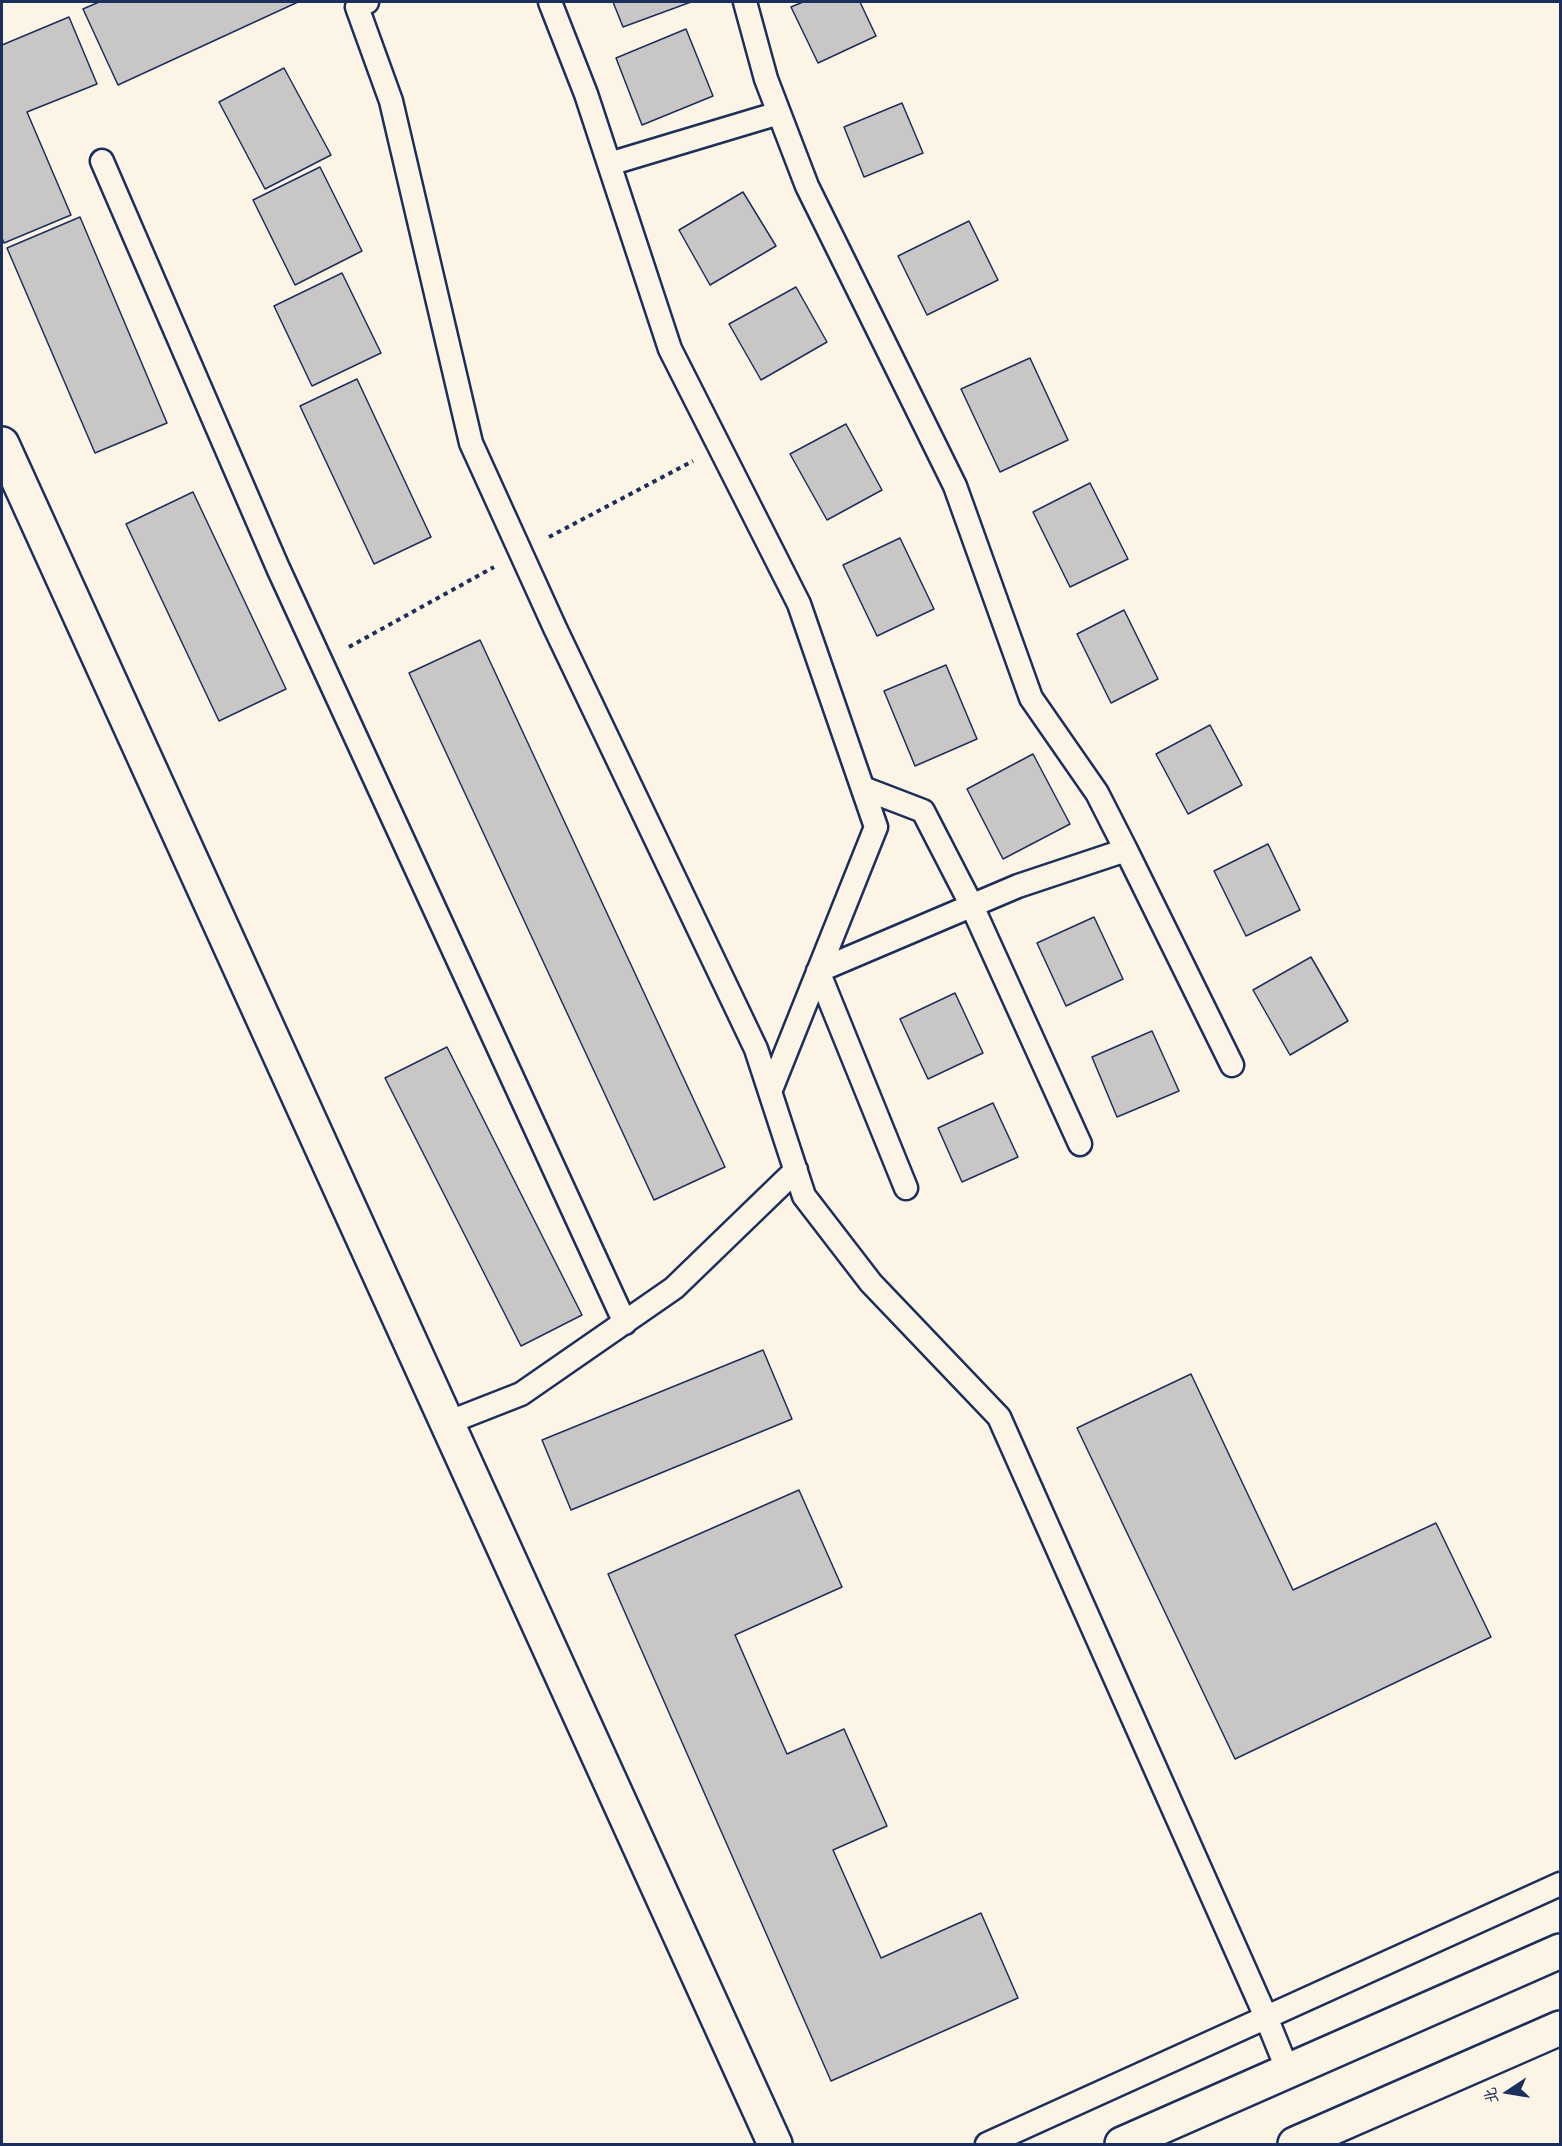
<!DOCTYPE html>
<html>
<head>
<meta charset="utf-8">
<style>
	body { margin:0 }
	#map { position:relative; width:1562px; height:2146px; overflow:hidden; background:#fcf5e5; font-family:Delius,"LXGW WenKai TC",sans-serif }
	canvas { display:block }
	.frame { position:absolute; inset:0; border:3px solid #1b2f5e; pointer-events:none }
	.north { position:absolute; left:1478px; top:2062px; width:60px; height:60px; -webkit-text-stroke:4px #fcf5e5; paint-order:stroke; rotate:258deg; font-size:16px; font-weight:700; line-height:24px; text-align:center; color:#1b2f5e }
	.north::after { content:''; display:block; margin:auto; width:21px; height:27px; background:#1b2f5e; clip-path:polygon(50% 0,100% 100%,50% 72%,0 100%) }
</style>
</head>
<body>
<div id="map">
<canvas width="1562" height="2146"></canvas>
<div class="frame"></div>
<div class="north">北</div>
</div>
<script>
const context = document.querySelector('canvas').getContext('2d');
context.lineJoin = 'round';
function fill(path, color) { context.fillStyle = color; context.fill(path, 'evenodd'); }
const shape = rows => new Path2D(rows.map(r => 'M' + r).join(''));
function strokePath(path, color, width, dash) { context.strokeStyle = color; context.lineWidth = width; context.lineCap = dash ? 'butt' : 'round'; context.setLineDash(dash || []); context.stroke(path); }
const building = shape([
	[99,2,298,2,118,85,83,9,99,2],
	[613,2,691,2,623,27,613,2],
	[803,2,860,2,876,36,818,63,791,7,803,2],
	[69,17,97,84,27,112,71,215,4,243,2,238,2,45,69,17],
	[686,29,713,96,642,125,616,58,686,29],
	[284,68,331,155,265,189,219,102,284,68],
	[902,103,923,153,864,177,844,127,902,103],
	[320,167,362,251,295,285,253,200,320,167],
	[743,192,776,246,710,285,679,230,743,192],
	[80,217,167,423,95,453,7,248,80,217],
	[969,221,998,280,927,315,898,256,969,221],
	[342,273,381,353,312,386,274,306,342,273],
	[796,287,827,342,761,380,729,324,796,287],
	[1030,358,1068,440,1000,472,961,389,1030,358],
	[357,379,431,537,374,564,300,406,357,379],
	[846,424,882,490,827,520,790,454,846,424],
	[1090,483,1128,559,1070,587,1033,512,1090,483],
	[193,492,286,689,219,721,126,524,193,492],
	[900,538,934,609,877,636,843,565,900,538],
	[1124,610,1158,679,1111,703,1077,634,1124,610],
	[480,640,725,1167,654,1200,409,673,480,640],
	[946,665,977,739,915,766,884,691,946,665],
	[1210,725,1242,785,1188,814,1156,754,1210,725],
	[1033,754,1070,824,1003,859,967,789,1033,754],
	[1268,844,1300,910,1246,936,1214,871,1268,844],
	[1094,917,1123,979,1066,1006,1037,943,1094,917],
	[1311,957,1348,1021,1290,1055,1253,990,1311,957],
	[955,993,983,1053,928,1079,900,1019,955,993],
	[1152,1031,1179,1091,1117,1117,1092,1057,1152,1031],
	[447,1047,582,1315,521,1346,385,1078,447,1047],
	[993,1103,1018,1157,962,1182,938,1128,993,1103],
	[763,1350,792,1419,571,1510,542,1440,763,1350],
	[1191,1374,1293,1590,1436,1523,1491,1637,1235,1759,1077,1428,1191,1374],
	[799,1490,842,1587,735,1635,787,1754,844,1729,887,1826,833,1850,881,1958,981,1913,1018,1998,831,2081,608,1574,799,1490]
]);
fill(building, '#c8c7c6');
strokePath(building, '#1b2f5e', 1.5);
const lane = shape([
	[367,2,357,7,391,101,471,443,555,628,756,1049,804,1196,871,1283,999,1417,1266,2017,1288,2071],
	[550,2,586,94,670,349,799,604,876,827,770,1092],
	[745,2,766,79,807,186,955,486,1031,698,1097,793,1126,850,1018,886,818,971,906,1188],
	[102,161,278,568,625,1323],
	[609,164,779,113],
	[863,788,923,811,972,906,1080,1144],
	[1126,850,1232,1065],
	[447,1423,521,1394,674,1288,796,1170],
	[987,2144,1560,1884]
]);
const street = shape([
	[2,444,775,2144]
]);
const highway = shape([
	[1122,2144,1560,1951],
	[1295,2144,1560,2028]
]);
strokePath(lane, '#1b2f5e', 27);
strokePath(street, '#1b2f5e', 38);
strokePath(highway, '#1b2f5e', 38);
strokePath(shape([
	[549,537,693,461],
	[349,647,494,567]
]), '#1b2f5e', 4, [4.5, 4.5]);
strokePath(lane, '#fcf5e5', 22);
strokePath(street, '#fcf5e5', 33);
strokePath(highway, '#fcf5e5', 33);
</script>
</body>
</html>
